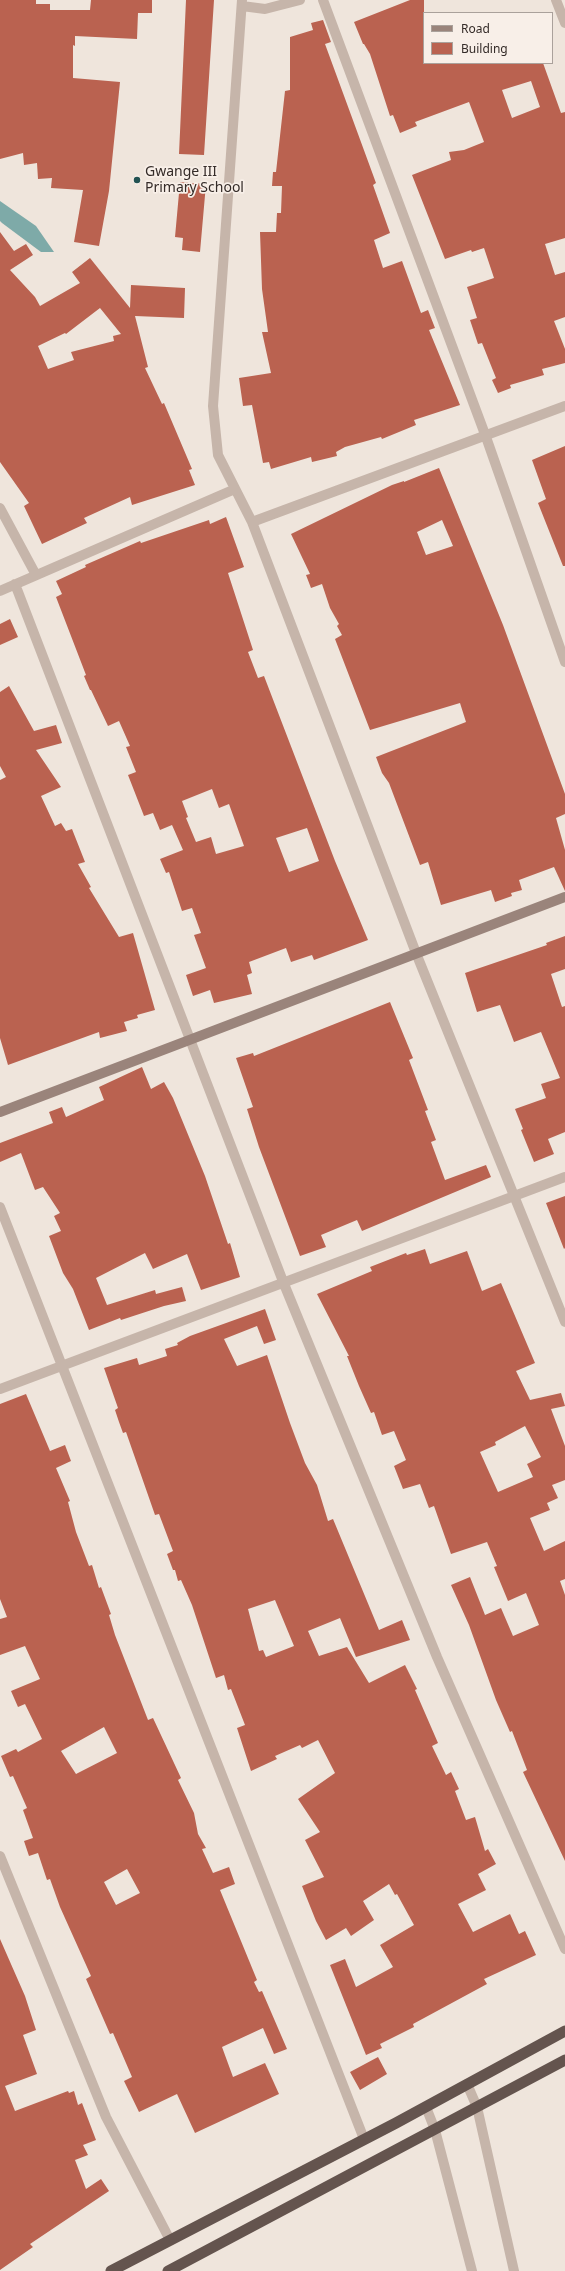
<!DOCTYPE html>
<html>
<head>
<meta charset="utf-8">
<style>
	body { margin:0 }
	#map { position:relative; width:565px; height:2271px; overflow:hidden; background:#efe5dc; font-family:"Noto Sans",sans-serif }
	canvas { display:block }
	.legend { position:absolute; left:423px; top:12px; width:130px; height:52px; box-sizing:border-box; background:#f8efe8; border:1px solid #aaa19b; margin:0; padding:5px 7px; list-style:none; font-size:12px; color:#342b28 }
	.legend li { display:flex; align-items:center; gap:8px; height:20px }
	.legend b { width:20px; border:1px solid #aaa19b }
</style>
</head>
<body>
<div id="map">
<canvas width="565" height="2271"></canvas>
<ul class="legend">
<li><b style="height:5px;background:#9a847b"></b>Road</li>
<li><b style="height:11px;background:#ba6250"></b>Building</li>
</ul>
</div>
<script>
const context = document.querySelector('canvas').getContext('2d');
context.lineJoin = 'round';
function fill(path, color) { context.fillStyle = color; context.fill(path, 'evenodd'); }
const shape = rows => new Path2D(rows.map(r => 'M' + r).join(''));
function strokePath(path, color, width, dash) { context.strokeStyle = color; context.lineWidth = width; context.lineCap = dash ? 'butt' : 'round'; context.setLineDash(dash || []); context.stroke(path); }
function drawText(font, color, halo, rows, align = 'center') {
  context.font = font + ' "Noto Sans",sans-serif'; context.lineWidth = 3.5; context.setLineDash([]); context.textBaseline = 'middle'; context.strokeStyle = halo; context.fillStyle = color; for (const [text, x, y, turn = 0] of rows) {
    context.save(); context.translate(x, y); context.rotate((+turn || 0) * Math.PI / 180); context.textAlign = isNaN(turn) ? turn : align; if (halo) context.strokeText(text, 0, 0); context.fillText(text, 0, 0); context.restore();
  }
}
fill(shape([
	[0,201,36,226,54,252,41,252,2,223,0,221]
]), '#7eaaa8');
fill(shape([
	[0,0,36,0,36,4,50,4,50,10,90,10,91,0,152,0,152,13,138,13,137,39,75,36,75,46,73,45,73,78,120,82,109,191,99,246,74,242,83,190,51,188,52,178,38,179,37,163,24,165,23,153,0,159],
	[186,0,214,0,204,155,179,154],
	[410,0,424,0,424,63,543,63,561,113,565,112,565,238,545,244,555,275,565,272,565,317,554,321,565,349,565,363,542,369,544,375,510,385,511,388,498,393,492,380,496,378,482,343,478,344,470,320,477,318,467,287,494,278,484,248,472,252,471,250,445,259,412,175,451,160,449,152,464,150,484,142,469,102,415,122,417,126,400,133,393,115,390,116,370,54,364,44,363,44,354,22],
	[531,81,540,107,512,118,502,90],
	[323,20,331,42,325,44,376,183,373,185,390,233,374,240,383,268,402,261,421,313,428,310,435,328,429,330,460,405,414,420,416,425,382,439,381,437,345,447,336,452,337,456,312,462,311,457,271,469,269,462,263,463,252,405,243,406,239,378,271,373,262,332,268,332,262,289,260,232,276,232,277,213,281,213,282,186,272,186,273,172,276,172,285,91,290,90,290,37,313,30,311,23],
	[180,182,206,184,200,252,182,250,183,238,175,237],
	[0,232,14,251,26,244,33,255,10,270,35,297,40,306,80,283,72,272,90,258,130,308,131,285,185,288,184,318,135,316,148,367,145,368,162,404,164,403,192,469,189,470,195,485,132,505,130,497,84,518,87,523,42,544,24,506,29,503,0,462],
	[100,308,121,334,113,336,114,341,71,352,74,360,48,369,38,346,65,333,66,334],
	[565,446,565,566,563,566,538,503,546,499,532,460],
	[439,468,503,625,565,794,565,814,556,818,565,850,565,891,554,867,519,880,522,890,511,893,512,896,495,902,491,890,441,905,428,862,420,865,389,783,382,773,376,757,466,722,460,703,370,730,335,639,342,635,337,626,339,624,330,608,322,584,311,588,306,575,310,574,291,534,392,485,404,481,404,482],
	[442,520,453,546,426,555,417,532],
	[226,517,244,567,228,573,253,650,248,652,258,678,264,676,335,861,368,940,314,960,312,955,291,962,286,948,249,962,252,973,247,975,252,994,214,1003,210,990,193,996,186,975,206,968,194,935,201,933,192,908,182,911,169,872,166,873,160,859,183,850,172,825,160,830,153,813,144,816,128,775,136,772,126,747,130,746,119,721,108,726,91,690,90,690,84,676,86,675,56,597,62,594,56,581,86,567,85,565,140,541,141,543,209,520,210,524],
	[212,789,219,808,229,804,244,846,216,854,211,837,196,842,186,818,188,817,182,801],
	[307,828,319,861,289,872,276,838],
	[10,619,18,637,0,645,0,624],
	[9,686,34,731,56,725,62,743,36,750,61,787,41,796,55,826,61,823,66,831,72,829,85,862,78,864,91,887,89,888,119,937,133,933,155,1010,137,1015,138,1018,124,1022,127,1031,100,1038,99,1032,8,1065,0,1038,0,780,6,777,0,766,0,692],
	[565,936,565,969,551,974,562,1007,565,1006,565,1132,548,1139,554,1154,534,1162,521,1130,523,1129,515,1109,546,1098,541,1084,560,1078,541,1032,514,1042,500,1005,477,1012,465,973,547,945,546,943],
	[390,1002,413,1058,409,1060,428,1110,425,1111,436,1140,431,1142,445,1180,486,1165,491,1177,362,1231,357,1220,321,1235,326,1247,300,1256,259,1147,247,1109,253,1107,236,1058,253,1053,254,1056],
	[142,1067,151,1089,164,1082,173,1098,205,1176,228,1244,230,1243,240,1277,201,1290,187,1254,153,1269,145,1253,96,1278,107,1305,155,1290,156,1294,182,1287,186,1301,164,1306,121,1320,120,1318,89,1330,73,1289,63,1273,49,1236,61,1231,54,1216,60,1213,43,1187,35,1190,21,1153,0,1162,0,1143,53,1123,49,1112,62,1107,66,1117,104,1100,99,1087],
	[565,1196,565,1248,564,1249,546,1203],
	[425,1249,430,1264,467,1251,482,1291,501,1283,535,1363,516,1371,530,1400,561,1393,565,1406,551,1409,565,1446,565,1480,552,1485,558,1498,547,1503,550,1510,530,1518,544,1551,565,1541,565,1579,560,1581,565,1595,565,1861,523,1772,527,1770,512,1731,510,1732,496,1700,469,1625,451,1585,470,1577,485,1615,501,1608,513,1636,539,1625,526,1593,508,1601,494,1567,497,1566,487,1542,451,1554,434,1506,429,1508,420,1484,403,1489,394,1466,406,1460,394,1431,382,1435,374,1412,371,1413,359,1386,347,1356,349,1356,317,1294,372,1271,370,1267,406,1253,407,1255],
	[525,1426,541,1457,527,1464,533,1477,498,1492,480,1452,496,1445,495,1442],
	[265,1309,276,1340,264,1344,257,1326,224,1339,237,1366,267,1355,290,1423,305,1463,317,1485,328,1521,333,1519,379,1630,402,1620,410,1640,356,1657,340,1618,308,1631,319,1656,347,1647,369,1683,405,1665,417,1689,415,1690,438,1743,432,1746,446,1775,451,1772,459,1789,455,1791,466,1820,475,1817,485,1851,488,1849,496,1864,478,1874,486,1890,458,1904,473,1932,510,1914,519,1934,525,1931,536,1955,484,1979,487,1984,413,2024,414,2027,380,2044,382,2048,366,2055,330,1965,345,1959,356,1987,393,1967,380,1945,414,1925,397,1894,395,1895,389,1884,363,1901,374,1920,351,1936,346,1928,326,1940,316,1921,302,1886,324,1877,305,1840,320,1832,298,1799,335,1773,318,1740,302,1748,300,1745,275,1756,277,1759,251,1771,237,1728,245,1725,231,1689,228,1690,224,1675,216,1678,192,1605,181,1580,178,1581,175,1570,173,1570,167,1554,173,1551,159,1514,155,1515,126,1432,123,1433,119,1422,115,1410,118,1408,104,1368,137,1358,139,1365,167,1356,165,1349,178,1345,177,1343,190,1336],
	[275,1600,294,1646,266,1657,263,1650,259,1651,248,1609],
	[26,1394,50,1451,65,1445,71,1461,56,1468,70,1501,68,1502,76,1532,89,1566,92,1565,99,1588,101,1587,111,1614,109,1615,115,1635,148,1720,153,1718,181,1778,178,1780,194,1813,198,1834,206,1848,202,1849,213,1873,229,1867,235,1884,220,1890,257,1980,254,1982,259,1992,262,1991,287,2049,274,2054,263,2028,222,2047,233,2077,265,2063,279,2094,195,2133,177,2094,139,2112,124,2081,132,2077,113,2033,110,2034,86,1979,91,1976,60,1907,50,1879,47,1880,38,1853,29,1856,24,1841,33,1838,23,1810,27,1808,13,1776,10,1777,1,1756,16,1749,18,1752,42,1739,25,1704,18,1707,11,1691,40,1679,25,1646,0,1655,0,1619,7,1617,0,1599,0,1404],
	[104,1727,117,1753,76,1774,61,1751],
	[127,1869,140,1893,116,1905,104,1882],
	[0,1939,25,1996,36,2030,23,2035,37,2074,5,2086,15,2111,68,2091,69,2093,74,2091,78,2105,82,2103,96,2140,83,2145,88,2155,75,2160,86,2189,101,2179,109,2191,30,2244,33,2247,0,2270],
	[378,2057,387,2074,360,2090,350,2072]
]), '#ba6250');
strokePath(shape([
	[242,0,213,406,218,455,252,522,416,953,565,1322],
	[323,0,486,437,565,662],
	[556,0,565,23],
	[242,6,265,9,300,0],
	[0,508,36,575],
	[252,522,565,406],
	[15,584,284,1284,437,1657,565,1949],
	[0,591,235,489],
	[0,1207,364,2139],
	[0,1389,565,1177],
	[0,1856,106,2117,170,2240],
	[467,2084,477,2107,514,2271],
	[426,2107,435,2130,472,2271]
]), '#c6b5aa', 10);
strokePath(shape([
	[0,1112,565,897]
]), '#9a847b', 10);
strokePath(shape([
	[111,2271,396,2123,565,2031],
	[168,2271,565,2060]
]), '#64544e', 11);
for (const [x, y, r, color] of [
	[137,180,4,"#225252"]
]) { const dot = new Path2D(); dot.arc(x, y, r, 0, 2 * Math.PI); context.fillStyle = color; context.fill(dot); strokePath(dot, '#f8efe8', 1.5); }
drawText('14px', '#342b28', '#f8efe8', [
	["Gwange III",145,172],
	["Primary School",145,188]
], 'left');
</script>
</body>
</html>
